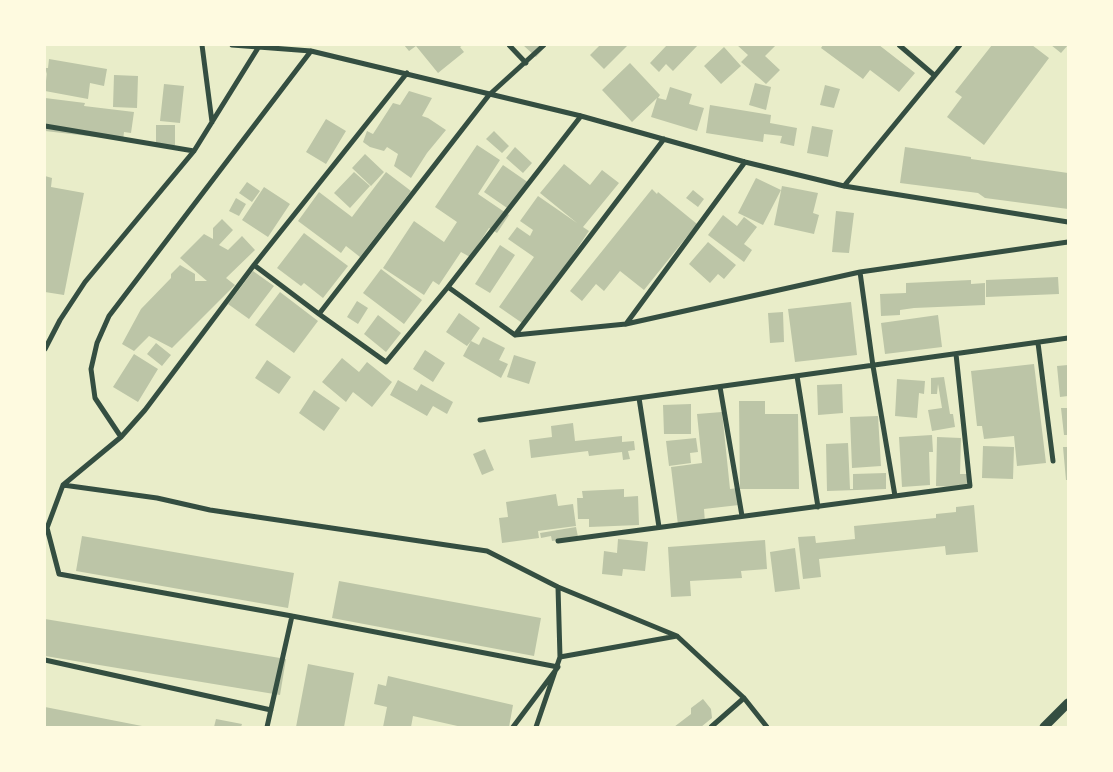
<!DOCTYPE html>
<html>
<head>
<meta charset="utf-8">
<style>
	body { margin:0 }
	#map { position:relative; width:1113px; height:772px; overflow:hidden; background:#e9edc9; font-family:"IBM Plex Sans",sans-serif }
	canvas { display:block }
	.frame { position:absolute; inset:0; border:46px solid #fefae0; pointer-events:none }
</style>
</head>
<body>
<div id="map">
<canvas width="1113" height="772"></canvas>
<div class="frame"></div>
</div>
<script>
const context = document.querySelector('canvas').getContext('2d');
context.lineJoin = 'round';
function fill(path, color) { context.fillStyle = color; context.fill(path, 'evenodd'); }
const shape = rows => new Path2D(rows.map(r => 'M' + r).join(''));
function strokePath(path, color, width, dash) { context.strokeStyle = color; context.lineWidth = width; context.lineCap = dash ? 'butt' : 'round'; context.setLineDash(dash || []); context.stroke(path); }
fill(shape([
	[404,45,463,45,460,47,464,52,438,73,416,46,409,51],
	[523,45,547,45,536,57],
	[600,45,628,45,604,69,590,55],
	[667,45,698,45,673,71,666,64,659,72,650,63],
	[737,45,776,45,765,56,780,70,766,84,741,62,748,55],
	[823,45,879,45,915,73,899,92,870,70,863,79,821,48],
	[992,45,1032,45,1049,58,984,145,947,117,962,97,955,92],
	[1051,45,1068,45,1061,53],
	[724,47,741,66,721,84,704,66],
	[49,59,107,69,104,86,90,83,88,99,45,91,47,71,45,77,45,68,48,68],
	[630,63,660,95,658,98,666,100,670,87,692,94,689,104,704,108,697,131,651,117,657,98,632,122,602,90],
	[114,75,138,76,137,108,113,107],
	[755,83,771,87,766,110,749,105],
	[164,84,184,86,180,123,160,121],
	[825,85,840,89,834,108,820,105],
	[409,91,432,98,422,116,428,118,446,130,427,153,411,178,394,166,398,154,387,147,384,151,370,147,363,142,367,131,373,134,393,103,400,105],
	[45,98,85,103,84,106,134,112,131,133,124,132,123,140,45,131],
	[710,105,771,115,770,123,797,128,794,146,780,143,782,136,764,134,763,142,706,133],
	[326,119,346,131,326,164,306,152],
	[156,125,175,125,175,145,156,145],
	[812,126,833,130,828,157,807,153],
	[494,131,509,146,502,153,486,139],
	[477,145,500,160,478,194,509,215,497,233,489,228,470,257,461,252,439,285,433,281,424,295,383,268,414,221,444,242,457,222,435,207],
	[515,147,532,163,523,173,506,158],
	[905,147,971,157,971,159,1068,173,1068,209,985,198,978,193,900,183],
	[365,154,384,172,371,186,352,168],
	[564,164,590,185,602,170,619,183,583,227,589,231,525,325,499,307,534,257,508,239,517,227,530,236,533,230,520,221,538,196,577,223,540,193],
	[503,165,529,183,510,210,484,192],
	[354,172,370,186,350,208,334,193],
	[386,172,411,191,360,257,346,246,341,253,298,221,319,192,352,217],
	[45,176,52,178,51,187,84,193,64,295,45,292],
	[756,178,781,190,763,225,738,213],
	[247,182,260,191,252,202,239,193],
	[782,186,818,193,813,213,819,215,814,234,774,225],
	[264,187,290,204,268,237,242,220],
	[652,189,657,194,658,192,697,224,644,290,620,271,604,291,596,284,582,301,570,291],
	[693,190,704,199,698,207,686,198],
	[236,198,246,204,239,216,229,211],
	[836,211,854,213,849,253,832,252],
	[723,215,737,226,744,217,757,227,744,244,752,250,744,262,708,235],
	[222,219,233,230,219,245,228,250,242,236,255,250,226,278,235,285,172,348,149,336,134,351,122,344,141,309,171,278,171,274,180,265,195,274,195,281,207,281,180,258,204,234,213,239,213,228],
	[304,233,348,266,323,298,304,283,301,286,277,268],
	[708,242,736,265,724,279,718,274,710,283,689,264],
	[500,245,515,255,490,293,475,284],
	[381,269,422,300,404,324,363,293],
	[253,271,274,286,249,319,228,304],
	[1058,277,1059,294,986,297,986,280],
	[971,280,971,284,985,283,985,305,914,308,900,310,900,315,881,316,880,294,906,293,906,283],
	[280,292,318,321,294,353,255,325],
	[357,301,368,308,358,324,347,317],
	[851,302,857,355,795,362,788,309],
	[783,312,784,342,770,343,768,313],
	[459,313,480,328,471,341,479,345,483,337,505,348,499,360,508,364,501,378,463,356,471,341,467,346,446,332],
	[378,315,401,333,386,352,364,334],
	[938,315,942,347,885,354,881,323],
	[156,343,171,355,162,366,147,354],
	[425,350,445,363,433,382,413,369],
	[134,354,158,369,138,402,113,387],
	[514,355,536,362,529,384,507,377],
	[342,358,359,372,367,362,392,382,372,407,353,392,346,402,322,382],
	[267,360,291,377,279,394,255,378],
	[1034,364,1046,463,1017,466,1014,436,984,439,982,426,977,426,971,371],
	[1068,365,1068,396,1060,397,1057,366],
	[944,377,950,414,953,414,955,427,932,431,928,410,942,408,938,384,937,394,931,394,931,378],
	[897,379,925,381,924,394,919,393,917,418,895,416],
	[398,380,417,391,421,384,453,402,447,414,433,406,427,416,390,395],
	[842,384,843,413,818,415,817,385],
	[314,390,340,408,324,431,299,413],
	[739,401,765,401,765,414,798,414,799,489,740,489],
	[691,404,691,434,664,434,663,405],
	[1061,408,1068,408,1068,435,1064,435],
	[722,412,730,489,738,488,739,505,704,509,705,523,678,525,671,467,702,463,697,414],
	[878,416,881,466,852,468,850,417],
	[573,423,575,441,622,436,622,442,634,441,635,450,628,451,630,459,623,460,622,452,589,456,588,451,531,458,529,440,552,437,551,426],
	[932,435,933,452,929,452,930,485,902,487,899,437],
	[937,437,961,438,960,474,970,474,969,488,936,486],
	[696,438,698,452,690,453,691,463,669,466,666,441],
	[848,443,850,489,853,489,853,474,886,473,886,489,827,491,826,444],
	[983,446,1014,447,1013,479,982,478],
	[1063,447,1068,447,1068,480,1066,480],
	[485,449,494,470,482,475,473,454],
	[624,489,624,497,638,496,639,525,589,527,589,519,578,519,577,498,583,498,582,491],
	[556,494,558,506,573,504,576,526,538,531,539,538,502,543,499,518,508,517,506,502],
	[974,505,978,552,946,555,945,546,819,559,821,577,803,579,798,537,815,536,816,543,855,539,854,526,936,518,936,514,956,512,956,507],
	[576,527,578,537,552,541,551,536,541,538,540,533],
	[82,536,294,573,288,608,76,571],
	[618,539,648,542,645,571,623,569,622,576,602,574,604,551,617,553],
	[765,540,767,569,741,571,742,578,690,581,691,596,671,597,668,547],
	[795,548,800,589,775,592,770,552],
	[339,581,541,618,534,656,332,618],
	[45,619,286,659,280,695,45,656],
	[308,664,354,673,344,727,296,727],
	[388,676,513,705,509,727,462,727,413,716,411,727,383,727,387,707,374,704,378,684,386,686],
	[703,699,711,709,712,718,701,727,674,727,691,714,691,708],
	[45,707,142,726,142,727,45,727],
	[216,719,242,724,241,727,214,727]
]), '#bcc5a7');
strokePath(shape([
	[202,45,212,122],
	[232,45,311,51,581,116,745,162,844,186,1068,222],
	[509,45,526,63],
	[899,45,934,75],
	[407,73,254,265,145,410,121,437,63,485,47,528,59,574,292,616,558,667,513,727],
	[45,126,194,151],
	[844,186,960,45],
	[254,265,319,314,386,362,448,287,581,116],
	[860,272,873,366,895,496],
	[448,287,515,335,626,324,860,272,1068,242],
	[319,314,489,95,544,45],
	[626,324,745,162],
	[515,335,664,139],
	[1038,343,1053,461],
	[45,349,60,320,85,282,194,151,258,48],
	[797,376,818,507],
	[720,387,742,516],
	[639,398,659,527],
	[480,420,1068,338],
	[121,437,95,398,91,369,97,343,109,316,311,51],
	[63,485,157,498,210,510,487,551,558,587,677,636],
	[558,541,970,486,956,354],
	[560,657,677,636,744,698,767,727],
	[45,660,271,710],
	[267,727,292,616],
	[536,727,560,657,558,587],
	[711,727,744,698]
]), '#344e41', 5);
strokePath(shape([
	[1044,727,1068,703]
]), '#344e41', 9);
</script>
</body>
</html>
